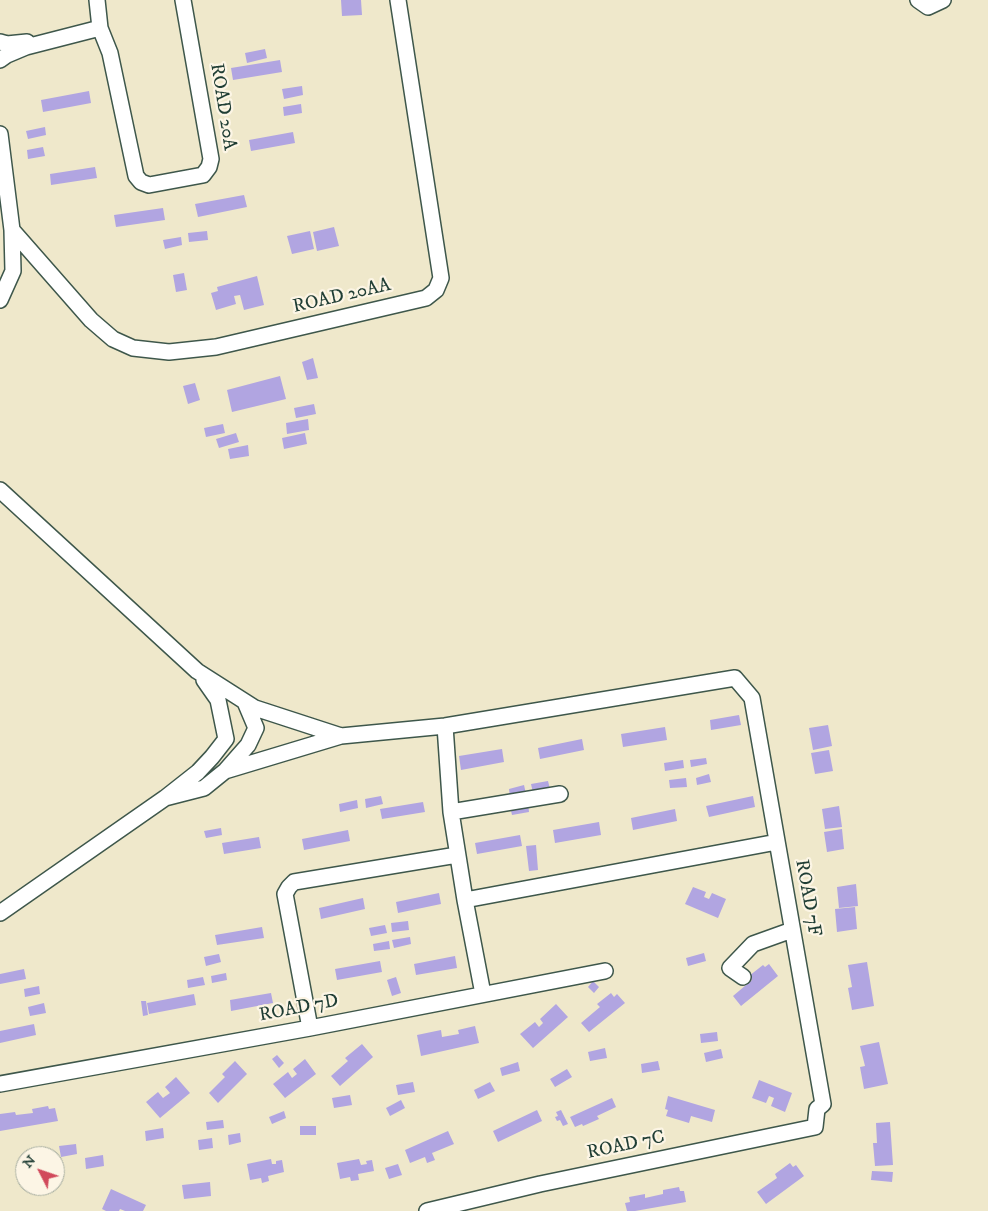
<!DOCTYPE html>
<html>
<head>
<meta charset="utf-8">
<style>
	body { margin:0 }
	#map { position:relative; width:988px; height:1211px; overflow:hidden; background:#efe8cb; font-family:"IM FELL DW Pica",serif }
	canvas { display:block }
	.north { position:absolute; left:15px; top:1146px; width:50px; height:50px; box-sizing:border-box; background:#fcf5e5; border:1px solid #a4ab9e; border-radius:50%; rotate:311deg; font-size:14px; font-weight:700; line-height:20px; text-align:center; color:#1f3d34 }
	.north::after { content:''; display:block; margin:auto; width:18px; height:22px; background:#d1495b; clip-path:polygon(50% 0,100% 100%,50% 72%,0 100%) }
</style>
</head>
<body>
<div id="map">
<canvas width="988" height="1211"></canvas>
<div class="north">N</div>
</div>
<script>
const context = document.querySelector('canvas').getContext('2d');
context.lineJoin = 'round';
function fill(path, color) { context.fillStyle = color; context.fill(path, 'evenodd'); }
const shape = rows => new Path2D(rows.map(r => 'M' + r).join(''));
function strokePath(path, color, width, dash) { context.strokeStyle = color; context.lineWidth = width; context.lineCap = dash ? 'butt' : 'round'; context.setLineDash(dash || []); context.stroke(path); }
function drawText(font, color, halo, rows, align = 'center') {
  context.font = font + ' "IM FELL DW Pica",serif'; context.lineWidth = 4.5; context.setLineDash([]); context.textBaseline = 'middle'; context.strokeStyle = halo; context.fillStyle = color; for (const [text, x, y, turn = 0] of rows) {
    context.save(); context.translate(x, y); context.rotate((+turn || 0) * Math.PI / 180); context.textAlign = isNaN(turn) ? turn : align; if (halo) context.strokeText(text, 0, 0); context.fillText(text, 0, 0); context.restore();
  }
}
fill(shape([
	[341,0,361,0,362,15,342,16],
	[265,49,267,58,247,63,245,53],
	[280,60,282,72,233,80,231,68],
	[302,86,303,95,284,99,282,89],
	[89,91,91,103,43,112,41,100],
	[301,104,302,113,284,116,283,107],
	[45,127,46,135,28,139,26,131],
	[293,132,295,143,251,151,249,140],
	[43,147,45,156,28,159,27,150],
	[95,167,97,178,51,185,50,174],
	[244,195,247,207,198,217,195,204],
	[163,208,165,220,116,227,114,215],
	[334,227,339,246,317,251,313,232],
	[207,231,208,240,189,242,188,233],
	[310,231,314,249,292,254,287,236],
	[181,237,182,245,165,249,163,240],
	[184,273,187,290,176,292,173,275],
	[257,276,264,305,244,310,240,295,234,296,236,304,216,310,211,293,218,291,217,287],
	[313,358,318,378,307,380,302,362],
	[280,376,286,399,232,412,227,390],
	[195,383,200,400,188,404,183,386],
	[314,404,316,414,296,418,294,408],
	[308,419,309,430,287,434,286,423],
	[223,424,225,433,206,437,204,428],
	[236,433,239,442,219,448,216,439],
	[305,433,307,444,284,449,282,438],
	[248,445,249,456,230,459,228,449],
	[739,715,741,725,711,730,710,720],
	[828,725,832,746,813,750,809,728],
	[665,727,667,740,623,747,621,734],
	[582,739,584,750,540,759,538,748],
	[502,749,504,762,461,770,459,756],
	[829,750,833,771,815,774,811,753],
	[706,758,707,764,691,767,690,760],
	[683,760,684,768,665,771,664,763],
	[709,774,711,782,697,785,696,778],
	[686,778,687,787,670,788,669,780],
	[548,781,550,789,533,793,531,784],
	[524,785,526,794,510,797,509,789],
	[381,796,383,804,366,808,365,799],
	[753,796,755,807,709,817,706,806],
	[357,800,358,808,340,812,339,804],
	[423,802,425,812,382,819,380,809],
	[528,803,529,812,512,815,510,806],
	[839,806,842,827,825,829,822,809],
	[675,809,677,821,633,830,631,818],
	[599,822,601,835,555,843,553,830],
	[221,828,222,835,206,838,204,831],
	[842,829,844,849,827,852,824,832],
	[348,830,350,841,304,850,302,839],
	[520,835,522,846,477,854,475,843],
	[259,837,261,848,224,854,222,843],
	[536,845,538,870,529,871,526,846],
	[856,884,858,906,839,908,837,887],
	[693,887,706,892,704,897,709,899,712,893,726,899,718,918,685,904],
	[439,893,441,904,398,913,396,902],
	[363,898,365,909,321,919,319,908],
	[855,907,857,929,837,932,835,909],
	[408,921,409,930,392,932,391,923],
	[385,925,387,933,371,936,369,928],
	[262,927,264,938,217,945,215,935],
	[410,937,411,944,394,948,392,940],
	[389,941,390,949,374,951,373,944],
	[704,953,706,961,688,966,686,958],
	[219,954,221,962,206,966,204,957],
	[455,956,457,968,416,975,414,964],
	[380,961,382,972,337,980,335,969],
	[867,962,874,1006,852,1010,848,988,852,987,848,965],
	[769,964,778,976,741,1006,733,996,752,980,749,976,763,965,765,967],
	[24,969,26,979,0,984,0,974],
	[226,973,227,980,212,983,211,976],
	[203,977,205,985,188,988,187,980],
	[396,977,401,993,392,996,387,980],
	[593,981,599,987,594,993,588,987],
	[39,986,40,994,25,997,24,989],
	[271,993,273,1003,231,1011,230,1000],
	[611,993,614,997,617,994,625,1003,589,1032,581,1023,600,1007,597,1004],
	[194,994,196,1005,149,1014,147,1003],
	[141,1001,146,1001,148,1015,143,1016],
	[44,1003,46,1013,30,1016,28,1007],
	[556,1004,568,1017,533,1048,520,1034,535,1022,539,1027,543,1023,540,1019],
	[34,1024,36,1035,0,1043,0,1031],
	[475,1026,479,1043,421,1056,417,1035,441,1030,442,1037,459,1034,458,1030],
	[717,1032,718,1041,701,1043,700,1034],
	[879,1042,888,1084,864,1089,860,1067,865,1066,860,1046],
	[362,1044,373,1057,340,1086,331,1076,348,1061,345,1058],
	[605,1048,607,1058,590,1061,588,1052],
	[721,1049,723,1058,706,1062,704,1053],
	[277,1055,284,1063,279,1068,272,1059],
	[305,1059,316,1074,285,1098,273,1084,288,1072,292,1078,297,1074,293,1069],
	[235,1061,247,1074,218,1103,209,1093,225,1077,222,1074],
	[658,1061,660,1070,642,1073,641,1064],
	[518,1062,520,1071,502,1076,500,1068],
	[567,1069,572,1077,555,1087,550,1079],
	[176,1077,190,1093,160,1118,146,1102,158,1092,163,1098,170,1093,165,1087],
	[759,1080,792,1093,785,1112,771,1106,774,1098,769,1096,766,1103,752,1098],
	[413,1082,415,1092,398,1095,396,1085],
	[490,1082,495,1091,478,1099,474,1090],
	[350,1095,352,1105,334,1108,332,1098],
	[668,1096,715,1110,712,1122,691,1116,689,1123,666,1116,668,1110,665,1109],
	[612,1098,616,1107,597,1116,599,1119,583,1126,582,1124,575,1127,570,1117],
	[401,1100,405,1108,390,1116,386,1108],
	[48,1106,49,1109,55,1108,58,1121,0,1131,0,1114,15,1112,16,1115,33,1113,32,1109],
	[537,1110,542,1121,498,1142,493,1131],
	[561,1110,568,1124,563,1126,560,1120,557,1121,555,1117,558,1116,556,1112],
	[284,1111,286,1118,272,1124,269,1117],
	[223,1120,224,1128,207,1130,206,1122],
	[890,1122,893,1165,875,1166,873,1143,877,1143,876,1123],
	[300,1126,316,1126,316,1135,300,1135],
	[163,1128,164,1138,146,1141,145,1131],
	[448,1131,454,1144,432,1153,435,1160,427,1163,425,1157,410,1163,405,1150],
	[240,1133,241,1142,229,1145,228,1135],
	[212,1138,213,1148,199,1150,198,1140],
	[76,1144,77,1154,61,1157,59,1146],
	[103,1155,104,1166,86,1169,85,1158],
	[271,1159,272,1164,276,1164,276,1161,282,1160,284,1172,268,1176,269,1181,262,1183,261,1178,250,1180,247,1164],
	[359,1159,361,1165,367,1164,366,1161,372,1160,374,1171,358,1174,359,1180,351,1181,350,1177,340,1179,337,1163],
	[790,1163,793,1167,796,1165,804,1176,766,1204,757,1192,777,1178,775,1174],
	[398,1164,402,1175,389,1179,385,1168],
	[872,1171,893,1172,892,1182,871,1180],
	[210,1182,211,1196,184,1199,182,1185],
	[679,1187,680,1191,684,1191,686,1202,635,1211,627,1211,625,1203,630,1202,629,1197,645,1194,645,1198,663,1194,663,1190],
	[111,1189,146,1205,143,1211,125,1211,120,1209,119,1211,106,1211,102,1209]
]), '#b1a5e1');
const minor = shape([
	[97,0,100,28,110,53,136,176,141,182,149,185,203,175,209,167,211,159,183,0],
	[918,0,928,7,943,0],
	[0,42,7,44,27,42],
	[0,60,7,55,26,47,100,28],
	[0,134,12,230,13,271,0,300],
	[12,230,91,320,113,339,133,348,169,352,216,347,426,298,436,290,441,278,398,0],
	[0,490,197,671,255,708,341,736],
	[445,726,451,812,465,900,483,994],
	[226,770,248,745,256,728,245,702],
	[165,798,204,788,225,771,341,736,445,726,735,678,752,698,823,1104,817,1109,815,1127,540,1184,427,1211],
	[451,812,560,794],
	[465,900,777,842],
	[0,913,165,798,198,772,212,757,226,739,218,700,204,680],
	[743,977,730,968,753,944,792,930],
	[310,1028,285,894,289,887,294,882,457,855],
	[0,1084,310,1028,605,971]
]);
strokePath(minor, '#3e574b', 18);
strokePath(minor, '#fff', 15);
drawText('19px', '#1f3d34', '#fcf5e5', [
	["ROAD 20A",222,107,81],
	["ROAD 20AA",342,297,-13],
	["ROAD 7F",807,898,80],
	["ROAD 7D",299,1009,-11],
	["ROAD 7C",626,1146,-12]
]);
</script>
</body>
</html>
